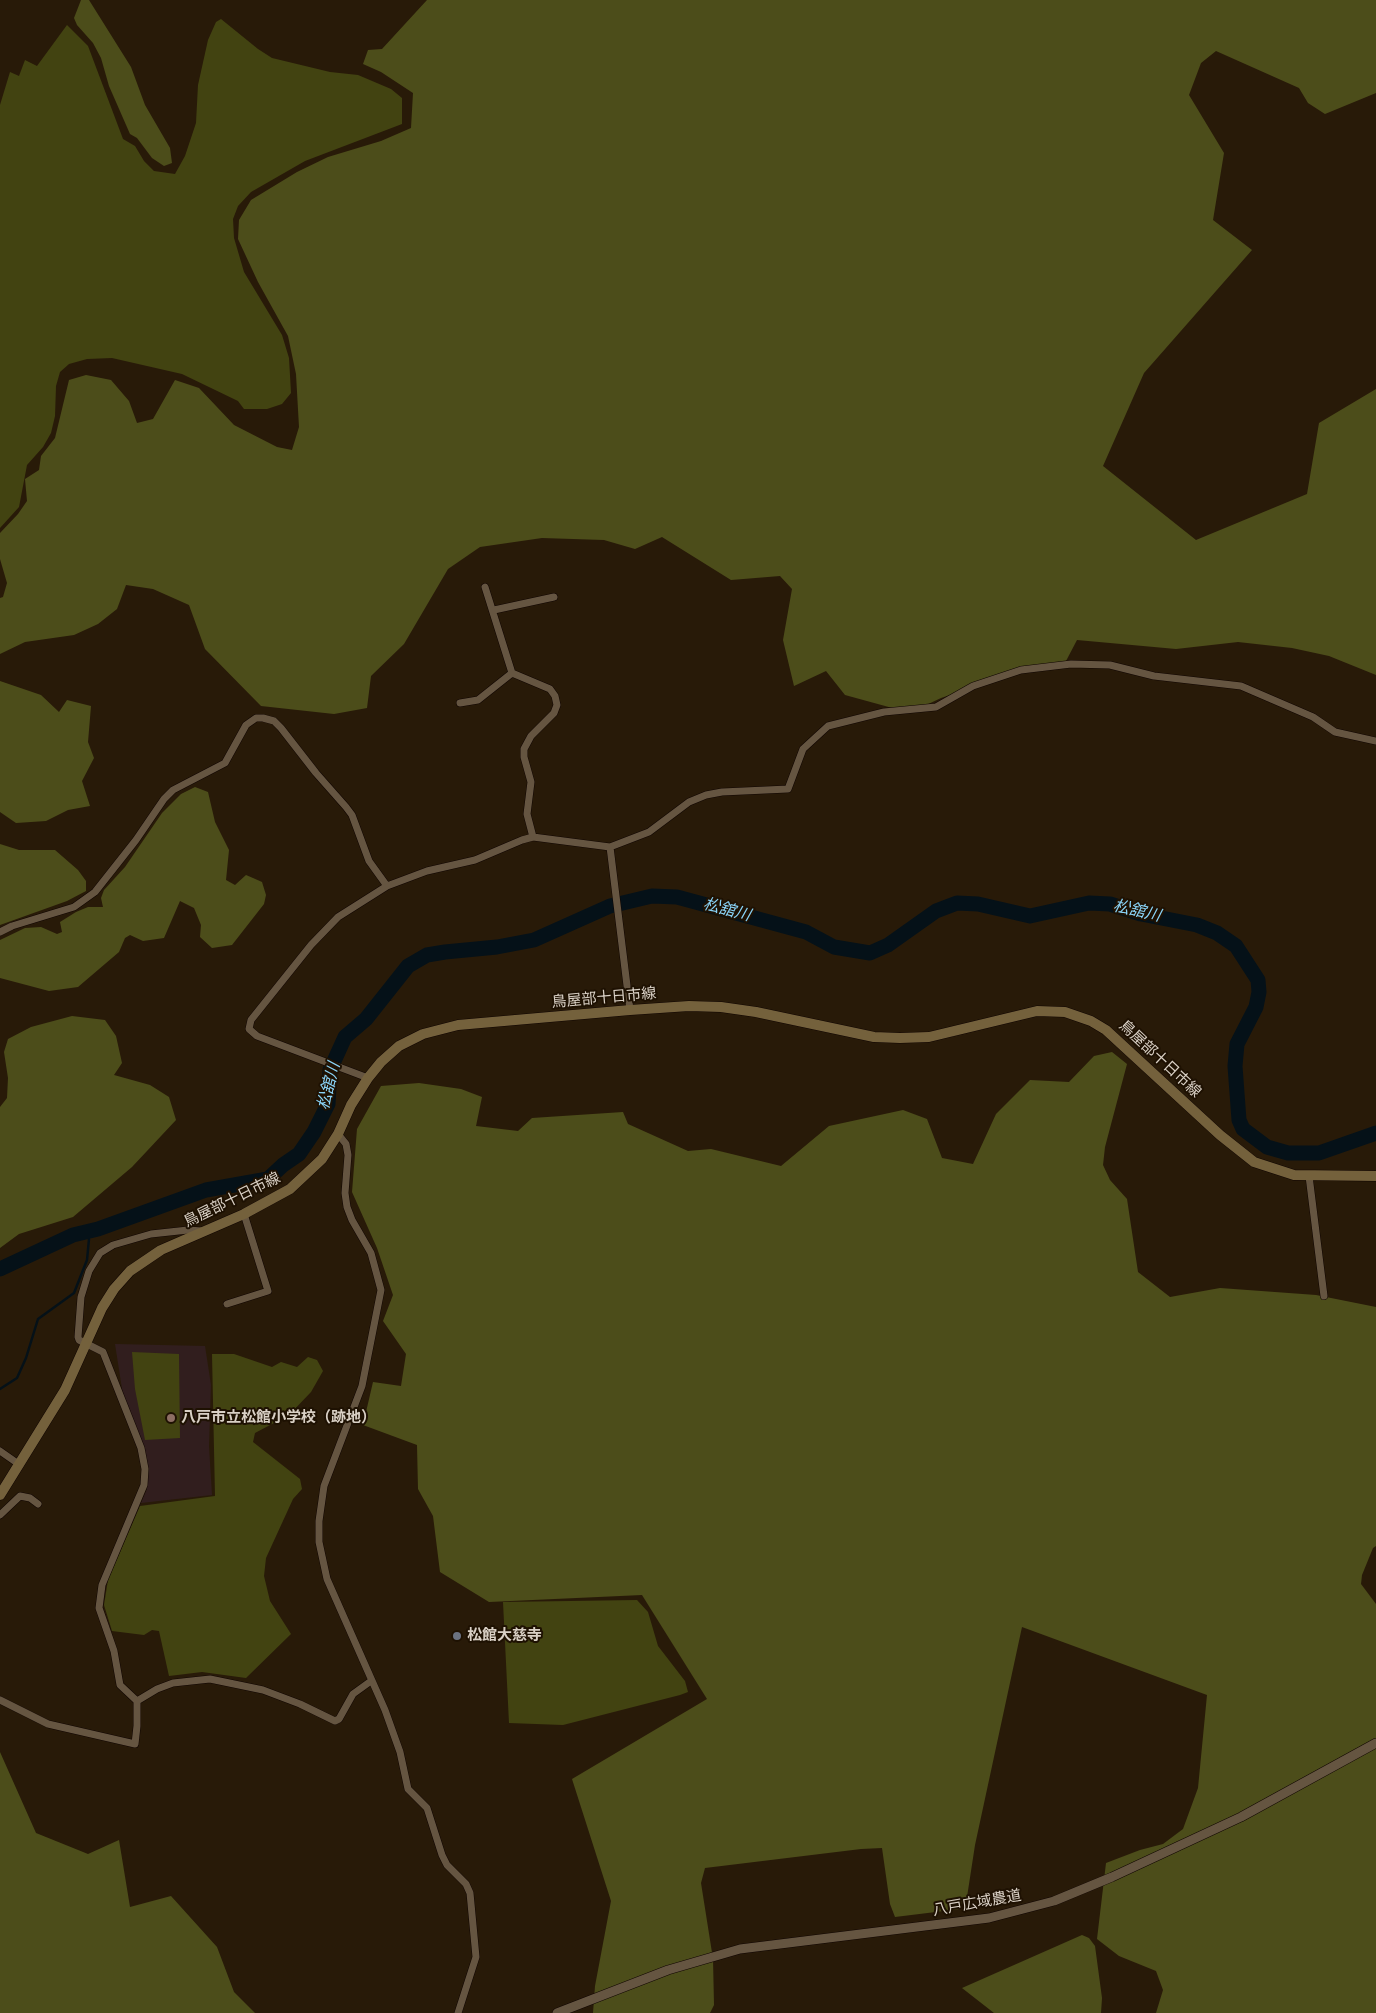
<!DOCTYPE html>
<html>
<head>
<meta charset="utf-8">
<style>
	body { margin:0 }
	canvas { display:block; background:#281a08 }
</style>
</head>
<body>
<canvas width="1376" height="2013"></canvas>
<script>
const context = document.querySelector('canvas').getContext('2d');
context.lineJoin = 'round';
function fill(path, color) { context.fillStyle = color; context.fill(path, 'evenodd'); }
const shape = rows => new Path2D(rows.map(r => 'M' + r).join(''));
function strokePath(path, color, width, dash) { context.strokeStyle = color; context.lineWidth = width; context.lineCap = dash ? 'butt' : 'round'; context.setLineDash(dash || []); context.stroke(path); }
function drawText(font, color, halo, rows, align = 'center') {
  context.font = font + ' Montserrat,"Noto Sans JP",sans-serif'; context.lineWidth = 4; context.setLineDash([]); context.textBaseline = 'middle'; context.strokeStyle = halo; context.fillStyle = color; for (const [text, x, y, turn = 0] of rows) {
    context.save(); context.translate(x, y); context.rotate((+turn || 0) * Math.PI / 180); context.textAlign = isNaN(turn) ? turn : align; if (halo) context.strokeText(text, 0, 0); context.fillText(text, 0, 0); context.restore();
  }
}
fill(shape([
	[115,1344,205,1346,211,1385,209,1446,212,1495,141,1503,147,1489,147,1477,123,1395]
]), '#311e1e');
fill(shape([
	[221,19,258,49,272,58,330,72,358,75,391,89,402,98,402,124,305,161,251,192,238,206,233,219,234,238,244,272,282,335,289,358,291,393,282,404,267,409,244,409,238,401,182,374,112,358,87,359,69,364,60,372,56,386,55,416,51,433,43,447,27,465,19,507,0,528,0,105,10,72,19,76,25,60,37,66,67,25,88,46,123,139,135,146,144,161,154,171,175,174,185,156,196,123,198,85,208,40,216,22],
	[132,1352,179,1354,180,1438,145,1440,135,1389],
	[212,1354,234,1354,272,1367,281,1362,297,1367,308,1357,317,1360,323,1371,311,1392,289,1415,255,1433,253,1442,300,1479,302,1489,293,1499,266,1558,264,1576,270,1601,291,1634,246,1678,202,1672,169,1676,159,1631,152,1630,144,1635,112,1631,104,1605,108,1580,140,1506,215,1496],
	[637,1600,648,1612,658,1646,685,1681,688,1692,680,1695,563,1725,509,1723,503,1602]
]), '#424311');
fill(shape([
	[81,0,89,0,131,67,145,105,170,148,172,163,164,166,152,158,137,138,130,134,109,86,101,58,93,43,77,25,74,18],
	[427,0,1376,0,1376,93,1325,114,1308,103,1299,88,1216,51,1201,63,1189,95,1224,153,1213,220,1252,250,1144,373,1103,466,1196,540,1307,494,1319,423,1376,389,1376,675,1329,656,1292,648,1238,642,1176,649,1077,640,1066,661,1035,666,941,698,924,706,896,709,845,695,826,671,794,686,783,640,792,589,780,576,731,580,662,537,635,549,604,540,542,538,480,547,448,569,404,644,371,676,367,708,334,714,261,706,205,649,189,605,153,589,126,585,117,609,98,624,74,635,25,642,0,654,0,598,3,597,7,583,0,559,0,533,18,514,27,501,25,479,39,470,41,456,55,438,69,380,86,375,111,380,129,401,137,423,153,419,175,380,199,388,234,425,277,447,292,450,299,427,296,374,288,336,258,282,238,239,239,220,251,200,297,172,328,157,381,141,411,128,413,93,381,72,363,64,368,50,382,49],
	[0,681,41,695,59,712,67,700,91,706,88,742,94,758,82,781,90,806,68,810,46,821,16,823,0,812],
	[195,787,208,792,215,822,229,850,226,880,235,885,246,875,253,878,262,882,266,895,264,904,232,945,212,948,200,937,201,925,194,908,180,901,164,938,143,941,130,935,125,938,119,952,78,987,49,991,0,978,0,940,25,928,41,927,57,934,62,932,60,922,76,912,88,907,103,907,101,898,104,890,125,867,162,813,181,794],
	[0,844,19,850,55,850,78,870,86,881,86,891,67,901,0,925],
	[72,1016,105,1020,116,1036,122,1063,114,1075,150,1085,169,1097,176,1120,132,1167,73,1217,19,1234,0,1248,0,1107,7,1098,8,1078,4,1052,8,1039,31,1027],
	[1112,1052,1127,1064,1105,1147,1103,1165,1110,1180,1127,1199,1138,1272,1170,1297,1220,1288,1316,1295,1376,1307,1376,1546,1373,1548,1362,1575,1361,1584,1376,1604,1376,2013,1156,2013,1163,1990,1156,1971,1119,1956,1097,1939,1106,1863,1140,1850,1163,1844,1183,1829,1198,1788,1207,1695,1022,1627,975,1845,967,1897,960,1909,895,1917,890,1904,882,1848,861,1849,705,1868,701,1883,713,1959,714,2005,710,2013,593,2013,595,1986,611,1901,572,1779,707,1699,642,1595,489,1602,440,1572,433,1516,418,1489,417,1445,363,1425,373,1382,401,1386,406,1354,383,1321,393,1295,377,1248,352,1192,357,1129,381,1086,419,1083,461,1089,482,1097,476,1126,518,1131,532,1118,623,1112,628,1124,688,1151,711,1149,781,1166,829,1126,903,1110,927,1119,942,1158,973,1164,996,1114,1030,1080,1069,1082,1094,1056],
	[0,1752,36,1833,88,1854,119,1840,130,1907,171,1896,217,1947,234,1992,255,2013,0,2013],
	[1082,1935,1089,1938,1095,1946,1102,1998,1101,2013,994,2013,962,1988]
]), '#4c4d1a');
strokePath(shape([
	[0,1389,17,1378,26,1358,38,1319,74,1293,87,1260,89,1239,85,1232]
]), '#051118', 2.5);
strokePath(shape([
	[0,1269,73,1235,98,1229,206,1190,268,1179,283,1165,299,1154,314,1132,328,1104,330,1070,345,1037,366,1019,408,966,427,955,445,952,497,947,534,940,610,906,652,896,677,897,806,932,834,947,870,953,888,945,936,911,957,903,978,904,1030,916,1089,903,1110,904,1141,914,1197,925,1217,933,1236,946,1258,980,1259,992,1256,1007,1237,1044,1235,1066,1239,1120,1243,1129,1267,1147,1288,1153,1319,1153,1376,1133]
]), '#051118', 15);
const minor = shape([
	[485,587,512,673,550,689,555,696,557,705,554,713,531,736,524,749,524,757,531,782,527,814,533,837],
	[494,610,554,597],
	[460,703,478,700,512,673],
	[610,847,630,1010],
	[0,932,12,926,74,907,95,892,136,840,164,799,173,790,225,763,246,725,256,718,263,718,274,721,281,728,316,773,346,807,352,815,369,861,387,886],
	[368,1078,257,1036,249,1029,251,1020,311,945,338,917,387,886,427,871,475,860,522,840,533,837,610,847,649,832,689,802,706,795,722,792,788,789,803,749,828,726,884,712,936,707,973,686,1021,670,1071,664,1110,665,1154,676,1241,686,1313,717,1335,732,1376,741],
	[338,1134,346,1144,348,1155,345,1193,347,1207,352,1220,371,1253,381,1290,362,1386,324,1486,319,1521,319,1542,327,1579,385,1710,400,1752,408,1789,427,1808,442,1855,447,1865,466,1884,470,1893,476,1957,458,2013],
	[1309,1176,1324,1296],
	[227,1304,268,1291,244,1214],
	[0,1451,20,1465],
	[0,1515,20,1496,30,1498,38,1504],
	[0,1700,48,1724,135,1744,137,1726,137,1701,120,1685,114,1651,99,1608,102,1585,144,1485,145,1469,141,1448,103,1352,79,1340,78,1337,81,1297,89,1271,100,1253,113,1245,151,1234,188,1230,202,1231],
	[137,1701,157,1689,173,1683,210,1679,263,1690,300,1704,335,1721,339,1719,353,1694,371,1681]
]);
const tertiary = shape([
	[557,2013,668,1970,740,1949,989,1918,1054,1901,1112,1877,1241,1817,1376,1743]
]);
const secondary = shape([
	[0,1495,65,1390,102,1308,114,1289,130,1271,161,1250,244,1214,290,1189,322,1159,338,1134,351,1105,368,1078,381,1062,399,1046,423,1034,458,1025,630,1010,689,1006,721,1007,756,1012,874,1037,900,1038,929,1037,1037,1011,1065,1012,1091,1021,1106,1030,1220,1135,1254,1162,1294,1175,1376,1176]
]);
strokePath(minor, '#100500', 8);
strokePath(tertiary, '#100500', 10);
strokePath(secondary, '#100500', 11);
strokePath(minor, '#655541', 7);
strokePath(tertiary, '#655541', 9);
strokePath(secondary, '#74613c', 10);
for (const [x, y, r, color] of [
	[171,1418,5,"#8d6e63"],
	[457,1636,5,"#6b7280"]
]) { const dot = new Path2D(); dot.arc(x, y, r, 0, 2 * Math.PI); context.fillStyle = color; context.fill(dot); strokePath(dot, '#1e1102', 2); }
drawText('15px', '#d9d0c5', '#1e1102', [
	["鳥屋部十日市線",604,998,-5],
	["鳥屋部十日市線",1160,1059,43],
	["鳥屋部十日市線",232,1200,-26],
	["八戸広域農道",977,1903,-10]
]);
drawText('bold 15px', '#d9d0c5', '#1e1102', [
	["八戸市立松館小学校（跡地）",181,1418],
	["松館大慈寺",467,1636]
], 'left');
drawText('italic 16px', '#8ad4f8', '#1e1102', [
	["松舘川",727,910,15],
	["松舘川",1137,911,13],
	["松舘川",329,1086,-76]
]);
</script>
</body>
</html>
